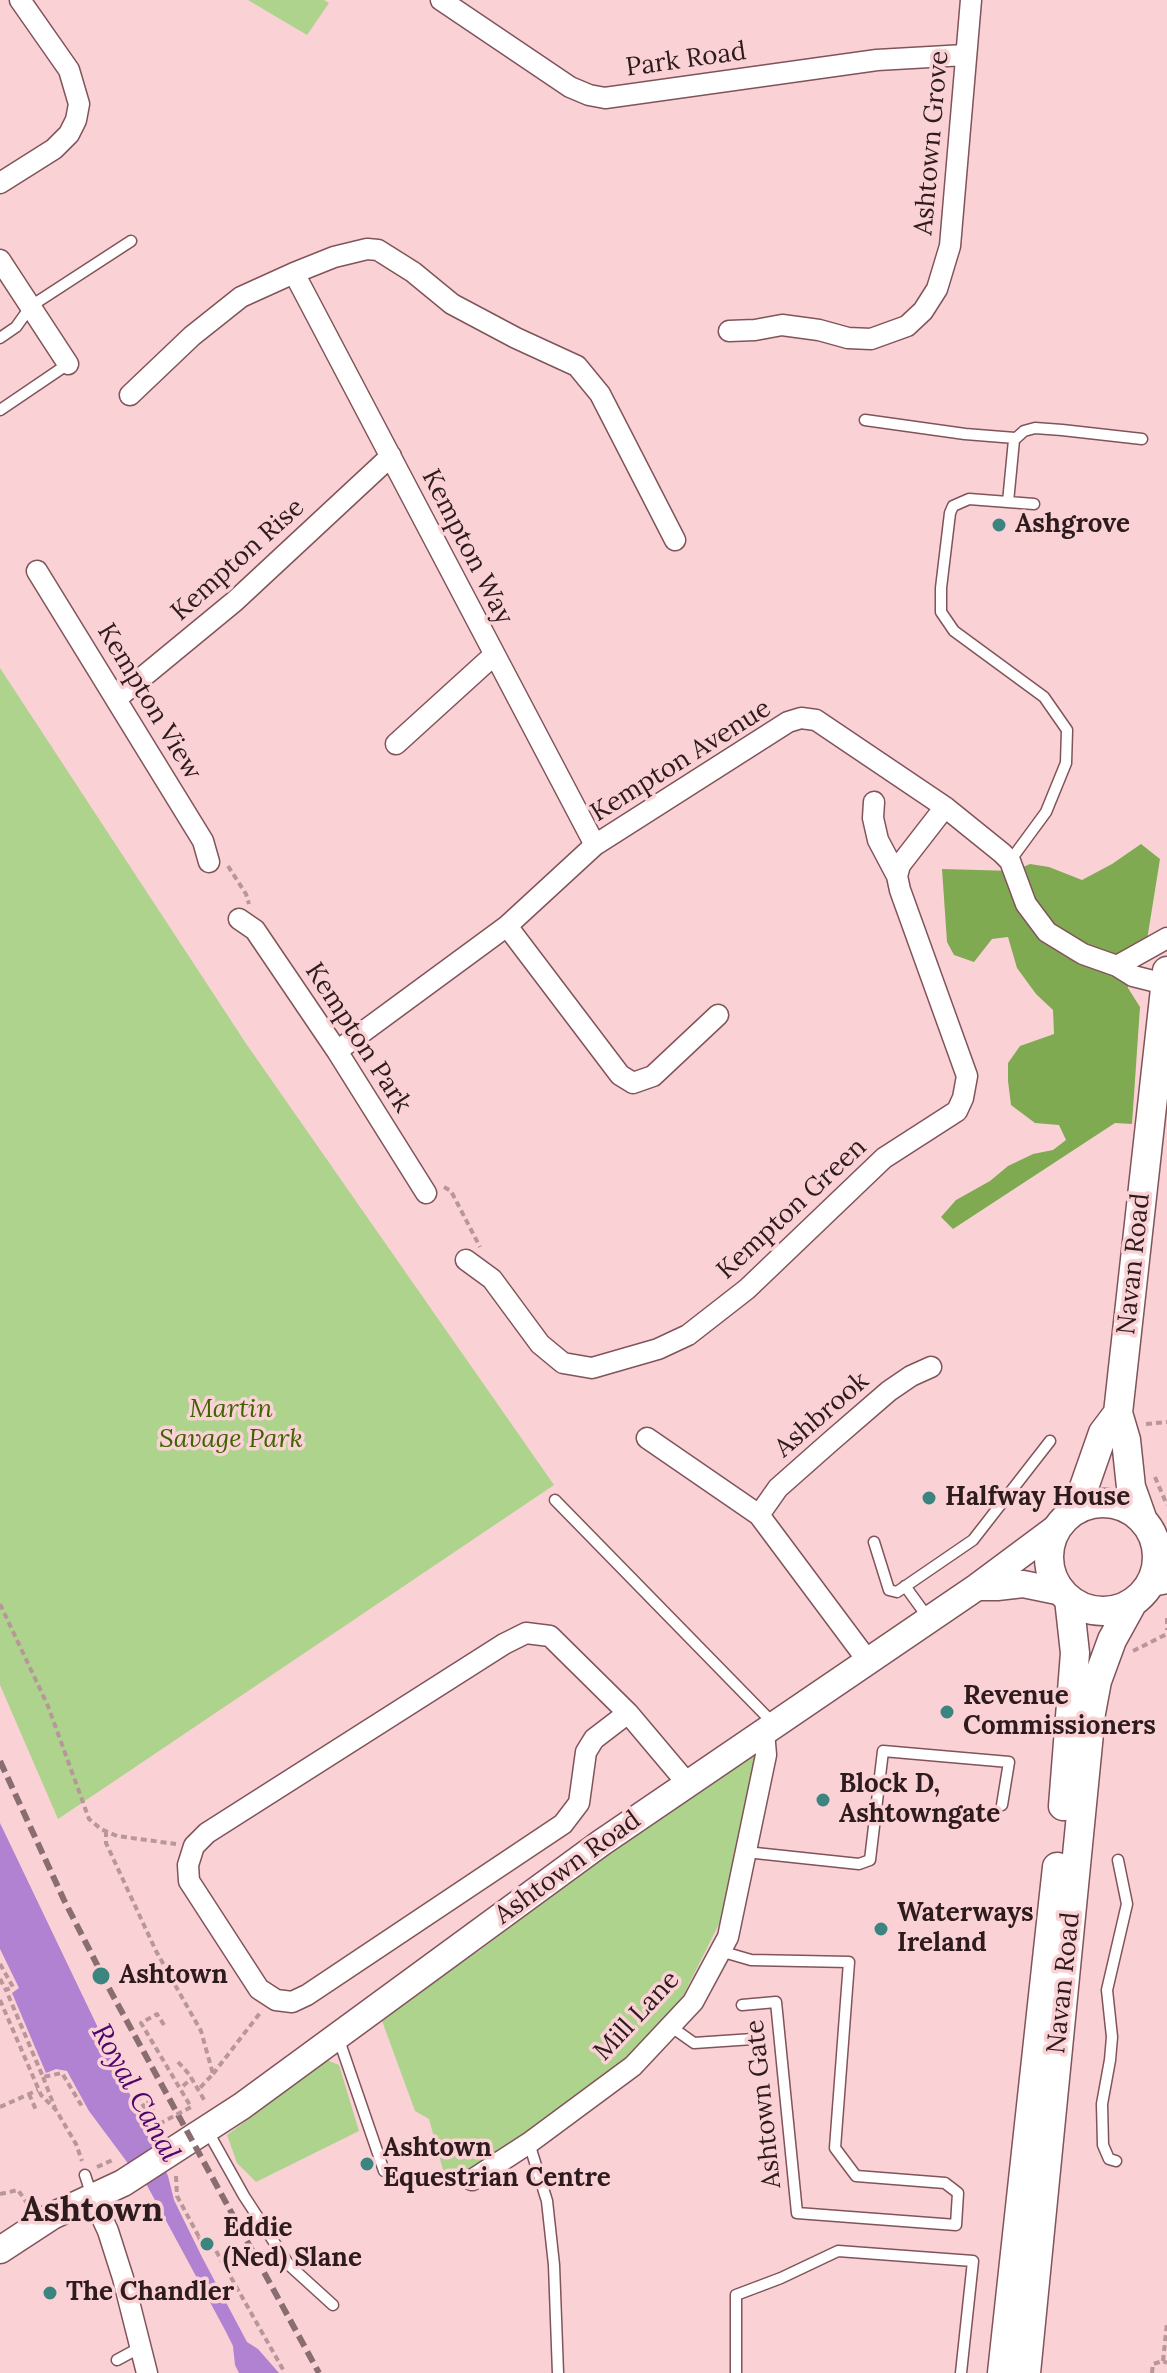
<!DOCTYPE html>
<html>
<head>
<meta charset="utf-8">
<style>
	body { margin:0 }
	canvas { display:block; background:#fad1d5 }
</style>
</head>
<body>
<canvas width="1167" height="2373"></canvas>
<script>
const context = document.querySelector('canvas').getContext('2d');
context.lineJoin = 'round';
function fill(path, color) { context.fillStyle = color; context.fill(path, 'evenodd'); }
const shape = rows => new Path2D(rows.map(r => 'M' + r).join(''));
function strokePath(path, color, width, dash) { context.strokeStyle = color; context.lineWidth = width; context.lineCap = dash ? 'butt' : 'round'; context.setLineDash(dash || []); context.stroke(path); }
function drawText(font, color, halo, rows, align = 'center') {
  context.font = font + ' Lora,serif'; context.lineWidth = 7; context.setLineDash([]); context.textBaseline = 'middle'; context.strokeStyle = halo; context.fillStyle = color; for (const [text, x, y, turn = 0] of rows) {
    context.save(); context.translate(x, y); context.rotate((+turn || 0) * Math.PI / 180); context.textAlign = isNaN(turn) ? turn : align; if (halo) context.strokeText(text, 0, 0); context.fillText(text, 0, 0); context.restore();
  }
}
fill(shape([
	[248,0,324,0,329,3,307,35],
	[0,668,247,1045,554,1485,58,1819,0,1685],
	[757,1742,748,1806,727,1908,677,2008,618,2070,448,2188,429,2119,415,2111,381,2018,480,1950],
	[327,2060,339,2065,359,2131,256,2182,237,2163,227,2135]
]), '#aed38d');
fill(shape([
	[1141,844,1160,859,1147,940,1125,950,1128,988,1140,1007,1132,1124,1115,1123,953,1229,941,1217,956,1200,990,1181,1008,1166,1033,1154,1053,1150,1066,1140,1059,1125,1035,1123,1011,1105,1008,1081,1008,1063,1020,1046,1054,1034,1053,1010,1036,994,1017,968,1008,937,992,939,974,962,954,955,947,942,942,869,1014,871,1030,864,1049,867,1082,880,1112,864]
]), '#7faa52');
fill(shape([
	[0,1823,155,2147,168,2176,174,2200,202,2257,247,2342,258,2349,279,2373,239,2373,235,2365,233,2346,225,2330,136,2165,131,2167,127,2162,89,2111,67,2071,56,2069,46,2073,12,1993,19,1988,0,1949]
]), '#b181d2');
const service = shape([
	[0,338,16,327,31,306,131,241],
	[0,410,68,364],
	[865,420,965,434,1015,438],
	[1008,502,1014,440,1024,431,1035,428,1062,430,1142,439],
	[1010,861,1046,812,1066,763,1067,730,1044,697,954,631,941,612,941,588,950,513,953,506,969,499,1034,504],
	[555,1500,774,1724],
	[874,1542,889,1590,897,1592,973,1540,1050,1441],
	[905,1586,929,1619],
	[746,1852,859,1864,870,1860,883,1751,1009,1762,1002,1805],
	[720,1951,751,1960,849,1962,835,2148,856,2176,945,2183,958,2193,956,2225,797,2213,776,2002,742,2005],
	[670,2026,694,2043,753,2039],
	[338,2037,384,2171],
	[207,2130,244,2196,289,2265,333,2305],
	[529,2143,547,2201,554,2265,558,2373],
	[1116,2161,1109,2159,1103,2145,1102,2104,1110,2060,1112,2037,1107,1990,1127,1904,1118,1860],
	[85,2175,92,2196],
	[117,2360,141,2347],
	[736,2373,736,2295,781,2278,838,2251,973,2261,961,2373]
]);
const minor = shape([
	[441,0,570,87,589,95,605,98,877,60,965,55],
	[0,183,54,149,69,134,76,120,79,104,69,70,20,0],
	[0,260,68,364],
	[294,273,595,845],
	[729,331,755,330,782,325,819,330,848,338,871,339,907,326,923,311,937,289,950,246,971,0],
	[130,395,192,336,241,297,294,273,334,257,367,249,378,250,413,272,452,304,516,338,577,366,600,394,675,540],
	[37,571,203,841,209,862],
	[116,699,235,601,391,456],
	[396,744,494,655],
	[874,802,873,818,878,840,897,876],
	[239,919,255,930,337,1051,426,1193],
	[507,926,620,1075,633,1083,653,1076,718,1015],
	[1117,966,1167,938],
	[337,1051,507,926,595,845,788,722,801,718,816,720,945,807,1002,853,1010,861,1026,904,1047,932,1083,954,1117,966,1133,976,1165,984],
	[466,1260,492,1279,540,1344,563,1363,592,1368,658,1349,688,1335,747,1289,884,1158,957,1111,963,1098,967,1076,900,890,897,876,900,865,945,807],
	[647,1438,759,1515,868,1661],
	[759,1515,778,1488,830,1442,889,1391,911,1376,931,1367],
	[628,1713,594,1739,586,1752,579,1803,563,1824,307,1995,292,2002,276,2000,259,1989,189,1881,188,1865,194,1846,207,1833,504,1644,526,1633,550,1636,628,1713,687,1783],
	[472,2180,529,2143,633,2066,693,2002,728,1937,766,1755,764,1731],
	[92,2196,108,2231,123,2278,147,2373]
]);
const tertiary = shape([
	[1155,1541,1167,1552],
	[1151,1583,1167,1580],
	[977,1587,997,1587,1023,1584,1062,1592],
	[0,2250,52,2216,123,2183,242,2106,601,1843,977,1587,1059,1526]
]);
const secondary = shape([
	'1049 1557a54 54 0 1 1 108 0a54 54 0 1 1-108 0Z',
	[1076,1510,1103,1433,1118,1413],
	[1142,1518,1131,1487,1126,1440,1118,1413,1167,971],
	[1063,1806,1075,1653,1069,1599],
	[1002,2373,1057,1867],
	[1026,2373,1091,1713,1097,1681,1112,1640,1133,1602]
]);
strokePath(service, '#80545a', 13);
strokePath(minor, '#80545a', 23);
strokePath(tertiary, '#80545a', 29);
strokePath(secondary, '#80545a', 31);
strokePath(shape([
	[228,866,246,894,249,904],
	[444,1187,451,1191,480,1247],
	[1146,1424,1167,1422],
	[1155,1477,1167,1505],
	[0,1604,48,1706,89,1819,101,1829,117,1836,176,1844],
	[1167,1618,1167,1630],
	[1133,1651,1167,1634],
	[106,1831,106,1843,156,1951,201,2031,213,2074,198,2090],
	[0,1964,13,1987,6,1990,43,2077,62,2073,83,2108],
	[0,1979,6,1990],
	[0,2000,41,2095,56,2110,76,2144,82,2161],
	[164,2025,157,2014,141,2023,191,2107],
	[178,2062,189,2074,206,2103],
	[213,2074,260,2013],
	[43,2077,55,2108],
	[183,2086,192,2078],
	[29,2094,36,2110],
	[0,2107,38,2090],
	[159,2124,144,2093,138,2096,160,2136],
	[97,2167,115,2159],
	[176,2176,177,2196,199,2237,211,2242,285,2373],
	[0,2194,18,2190,29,2206],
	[199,2237,202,2247],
	[1163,2361,1167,2323],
	[1152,2373,1153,2364,1163,2361,1167,2363]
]), '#b8979a', 4, [6, 4]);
strokePath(service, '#fff', 10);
strokePath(minor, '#fff', 20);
strokePath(tertiary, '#fff', 26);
strokePath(secondary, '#fff', 28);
strokePath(shape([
	[0,1761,64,1900,111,1992,319,2373]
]), '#8a6d70', 6, [12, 6]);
strokePath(shape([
	[159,2124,191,2107]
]), '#b8979a', 4, [6, 4]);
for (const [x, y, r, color] of [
	[999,525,8,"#3c8480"],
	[929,1498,8,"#3c8480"],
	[947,1712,8,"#3c8480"],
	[823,1800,8,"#3c8480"],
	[881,1929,8,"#3c8480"],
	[101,1976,10,"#3c8480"],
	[367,2164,8,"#3c8480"],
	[207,2244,8,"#3c8480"],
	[50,2293,8,"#3c8480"]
]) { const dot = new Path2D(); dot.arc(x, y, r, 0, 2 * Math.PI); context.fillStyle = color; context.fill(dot); strokePath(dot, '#fad1d5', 3); }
drawText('26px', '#2d1b1d', '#fad1d5', [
	["Park Road",686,60,-8],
	["Ashtown Grove",932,143,-85],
	["Kempton Way",467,547,63],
	["Kempton Rise",238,560,-42],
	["Kempton View",149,702,59],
	["Kempton Avenue",681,761,-32],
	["Kempton Park",358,1038,57],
	["Kempton Green",792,1209,-43],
	["Navan Road",1134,1264,-84],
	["Ashbrook",822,1415,-41],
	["Ashtown Road",568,1868,-36],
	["Navan Road",1064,1983,-84],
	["Mill Lane",637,2016,-47],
	["Ashtown Gate",764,2104,-96]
]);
drawText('bold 26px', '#2d1b1d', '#fad1d5', [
	["Ashgrove",1015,525],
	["Halfway House",945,1498],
	["Revenue",963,1697],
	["Commissioners",963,1727],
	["Block D,",839,1785],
	["Ashtowngate",839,1815],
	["Waterways",897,1914],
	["Ireland",897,1944],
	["Ashtown",119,1976],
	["Ashtown",383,2149],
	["Equestrian Centre",383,2179],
	["Eddie",223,2229],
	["(Ned) Slane",223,2259],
	["The Chandler",66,2293]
], 'left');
drawText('italic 26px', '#3e6400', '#fad1d5', [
	["Martin",231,1410],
	["Savage Park",231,1440]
]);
drawText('italic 28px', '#4d056d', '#fad1d5', [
	["Royal Canal",135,2093,61]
]);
drawText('bold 34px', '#2d1b1d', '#fad1d5', [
	["Ashtown",92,2211]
]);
</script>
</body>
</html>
